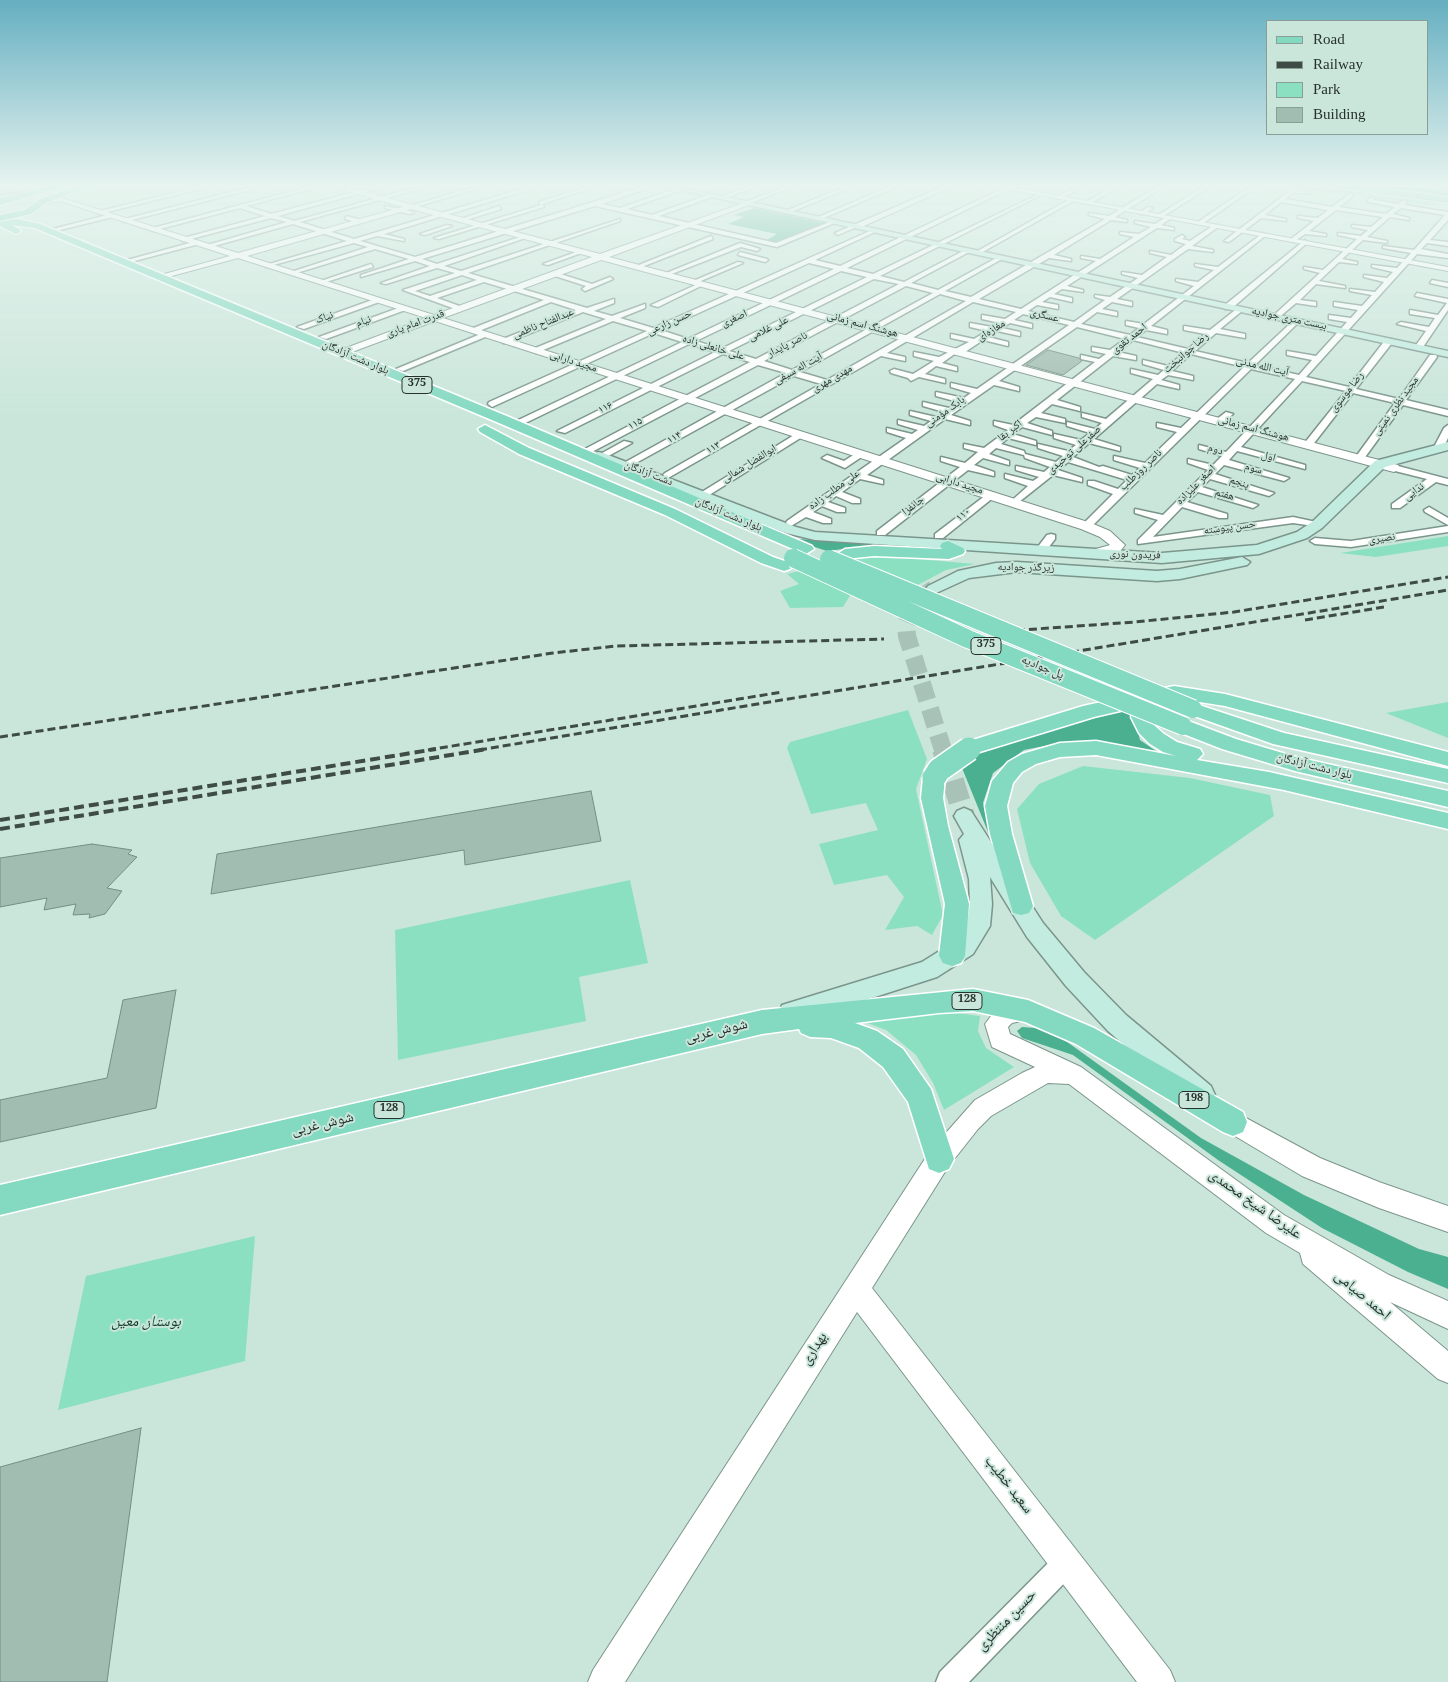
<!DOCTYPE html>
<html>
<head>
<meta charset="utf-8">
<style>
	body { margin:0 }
	#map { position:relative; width:1448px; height:1682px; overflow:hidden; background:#cae6db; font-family:Georgia,serif }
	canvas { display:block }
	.legend { position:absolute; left:1266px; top:20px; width:162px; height:115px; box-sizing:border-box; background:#cae6db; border:1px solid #899e95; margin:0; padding:6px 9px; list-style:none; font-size:15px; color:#27312d }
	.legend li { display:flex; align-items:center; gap:10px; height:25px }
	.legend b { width:25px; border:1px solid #899e95 }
</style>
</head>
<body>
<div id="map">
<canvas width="1448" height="1682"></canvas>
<ul class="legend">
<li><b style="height:6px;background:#84d9c1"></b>Road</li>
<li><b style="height:6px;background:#3e4b46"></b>Railway</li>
<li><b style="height:14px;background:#8ce0c2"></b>Park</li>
<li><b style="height:14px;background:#a1bcb1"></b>Building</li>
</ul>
</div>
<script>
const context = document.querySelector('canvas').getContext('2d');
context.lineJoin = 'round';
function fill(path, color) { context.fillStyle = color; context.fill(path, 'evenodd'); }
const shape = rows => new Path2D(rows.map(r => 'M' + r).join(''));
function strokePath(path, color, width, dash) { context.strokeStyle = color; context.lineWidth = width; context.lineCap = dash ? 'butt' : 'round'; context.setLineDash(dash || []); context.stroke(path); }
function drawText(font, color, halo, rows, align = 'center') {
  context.font = font + ' Georgia,"Noto Naskh Arabic",serif'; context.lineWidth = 4; context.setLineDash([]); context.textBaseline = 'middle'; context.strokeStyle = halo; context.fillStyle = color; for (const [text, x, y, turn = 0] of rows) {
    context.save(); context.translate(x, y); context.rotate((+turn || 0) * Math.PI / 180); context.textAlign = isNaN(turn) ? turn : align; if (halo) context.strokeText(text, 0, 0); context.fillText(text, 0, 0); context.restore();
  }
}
fill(shape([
	[1309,187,1364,192,1441,202,1436,206,1297,189],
	[1448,536,1448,546,1376,557,1340,553],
	[883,556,975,564,946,570,882,604,851,594,843,607,790,608,780,591,799,584,787,574,851,558],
	[1448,702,1448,738,1386,713],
	[908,710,927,759,916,789,943,915,932,935,917,926,885,930,904,897,887,875,834,885,819,844,878,830,866,803,811,814,787,748,790,742],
	[1083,766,1190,778,1270,795,1274,816,1095,940,1061,916,1030,863,1017,809,1039,784],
	[630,880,648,963,579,977,586,1021,398,1060,395,930],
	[948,1012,980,1016,978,1031,986,1048,1014,1067,944,1110,933,1083,916,1055,886,1030,857,1019],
	[255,1236,245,1361,58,1410,86,1276]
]), '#8ce0c2');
fill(shape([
	[1355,185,1423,188,1448,192,1448,197],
	[753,208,827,224,779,244,765,241,777,234,728,224,744,217,734,215],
	[787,538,875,545,827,551],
	[1122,710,1134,717,1140,740,1156,751,1183,760,1104,742,1065,742,1024,750,993,773,983,803,1003,869,960,763,970,754],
	[1022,1027,1036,1028,1063,1039,1201,1138,1304,1195,1419,1249,1448,1257,1448,1289,1408,1272,1322,1228,1218,1160,1073,1055,1022,1038,1017,1031]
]), '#4bb08f');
const building = shape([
	[1048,350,1079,358,1082,361,1063,375,1026,365,1048,350],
	[591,791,601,841,465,865,464,850,211,894,217,854,591,791],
	[92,844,132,850,128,854,137,857,107,888,122,891,105,914,89,918,90,914,73,915,76,904,44,910,47,898,0,907,0,858,92,844],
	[176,990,156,1108,0,1142,0,1100,107,1078,123,1000,176,990],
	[141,1428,107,1682,0,1682,0,1467,141,1428]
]);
fill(building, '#a1bcb1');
strokePath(building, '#748e83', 1);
strokePath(shape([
	[934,589,916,601,906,624,907,636,943,750]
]), '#a9c2b8', 18, [18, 9]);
strokePath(shape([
	[943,749,964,816]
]), '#a9c2b8', 22, [22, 11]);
const minor = shape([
	[206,185,216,185,99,214,96,212,206,185],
	[259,185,269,185,124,222,121,220,259,185],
	[316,185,325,185,246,206,271,214,381,185,390,185,278,216,294,221,425,185,434,185,300,222,354,239,535,185,544,185,384,234,404,239,404,241,377,236,360,241,415,257,648,185,657,185,602,204,620,208,680,187,682,190,627,209,652,215,710,194,712,197,659,216,776,243,832,221,837,222,777,247,595,206,422,259,437,264,523,236,528,237,444,266,461,271,620,219,620,221,468,273,587,308,614,299,614,303,594,311,612,316,645,304,645,308,620,318,653,328,872,230,877,231,815,260,840,266,1010,185,1017,185,847,268,873,274,1041,193,1041,195,880,276,904,282,965,250,969,250,969,252,911,283,938,290,998,257,1002,257,1002,259,945,291,971,297,1105,219,1089,215,1089,213,1109,216,1160,185,1167,185,1115,217,1127,220,1127,222,1111,220,1054,255,1071,259,1071,261,1049,258,979,299,1021,309,1096,261,1081,258,1081,256,1100,259,1134,237,1120,234,1120,232,1139,234,1151,227,1135,223,1135,221,1155,224,1166,217,1170,217,1170,219,1161,225,1174,228,1174,230,1157,228,1067,286,1083,290,1083,292,1062,289,1054,294,1072,298,1072,302,1050,297,1042,302,1058,305,1058,309,1037,305,1028,311,1074,322,1105,300,1095,297,1095,295,1110,297,1138,278,1122,274,1122,272,1142,275,1167,257,1150,253,1150,251,1171,255,1186,244,1175,241,1175,239,1182,235,1185,237,1182,239,1190,241,1214,225,1218,225,1218,227,1192,246,1213,250,1213,252,1188,249,1117,299,1132,302,1132,306,1112,302,1102,309,1117,312,1117,316,1097,312,1081,324,1130,335,1139,328,1126,325,1126,321,1144,324,1194,286,1176,281,1176,279,1198,282,1214,270,1195,266,1195,264,1218,267,1263,233,1265,236,1151,326,1167,330,1167,334,1146,330,1137,337,1188,349,1205,334,1184,330,1184,326,1210,330,1239,307,1242,311,1220,329,1245,334,1245,338,1216,333,1195,351,1248,363,1295,319,1299,321,1298,323,1255,365,1299,375,1312,360,1287,355,1287,351,1316,356,1347,322,1329,319,1329,315,1351,318,1358,310,1334,306,1334,302,1362,306,1372,295,1350,291,1350,289,1375,292,1384,282,1364,277,1364,275,1387,278,1393,272,1372,267,1372,265,1397,268,1411,253,1383,248,1383,246,1414,250,1445,215,1401,208,1393,214,1409,218,1409,220,1390,217,1367,237,1387,241,1387,243,1363,240,1342,259,1357,262,1357,264,1339,262,1319,281,1345,286,1345,288,1316,284,1300,300,1316,302,1316,306,1296,303,1277,319,1273,317,1274,315,1320,273,1304,269,1304,267,1323,270,1357,239,1338,235,1338,233,1361,236,1368,230,1352,227,1352,225,1371,227,1383,217,1336,210,1309,231,1326,234,1326,236,1305,234,1293,242,1291,239,1314,221,1298,218,1298,216,1318,218,1328,210,1281,202,1265,215,1286,219,1286,221,1261,218,1229,242,1224,241,1292,189,1311,193,1293,193,1285,199,1332,207,1351,193,1353,196,1339,207,1386,214,1395,207,1368,202,1368,200,1372,197,1374,200,1398,204,1404,200,1407,202,1404,205,1448,212,1448,220,1430,240,1448,242,1448,246,1427,243,1421,249,1448,254,1448,258,1417,254,1306,377,1349,387,1386,339,1392,339,1392,343,1356,389,1399,399,1430,355,1436,355,1437,357,1406,400,1448,410,1448,416,1403,405,1363,460,1360,461,1355,458,1395,403,1353,393,1311,447,1308,448,1303,445,1346,391,1302,381,1241,447,1305,465,1305,469,1237,451,1229,460,1289,478,1284,481,1224,465,1215,474,1274,493,1269,496,1210,479,1202,487,1258,505,1253,508,1198,492,1187,502,1227,514,1227,518,1219,518,1182,507,1153,537,1293,517,1321,523,1321,527,1293,523,1138,544,1138,540,1158,520,1135,513,1135,509,1163,515,1208,470,1188,463,1188,459,1213,465,1222,456,1199,449,1199,445,1226,452,1295,379,1251,369,1090,528,1086,529,1081,526,1113,494,1088,485,1088,481,1094,481,1118,489,1127,480,1068,462,1058,470,1082,478,1082,482,1053,475,1014,506,1009,503,1028,486,1005,478,1005,474,1033,481,1039,477,1016,470,1016,466,1044,472,1050,467,1025,458,1024,455,996,448,989,454,1009,461,1009,465,983,458,974,465,994,472,994,476,968,470,885,535,877,535,877,531,960,467,941,461,941,457,965,463,978,452,964,448,964,444,984,448,1008,430,994,425,994,421,1013,425,1095,362,1081,359,1081,355,1099,359,1106,354,1092,351,1092,347,1110,350,1125,339,1077,327,999,381,1019,387,1019,391,994,385,951,415,970,421,970,425,945,419,867,475,883,480,883,484,860,479,842,492,860,499,860,503,852,503,836,496,828,502,845,508,845,512,837,512,822,506,813,512,831,519,831,523,823,523,806,517,791,526,786,523,787,521,906,438,887,432,887,428,912,434,918,430,898,424,898,420,924,426,931,421,910,415,910,411,936,417,944,412,923,406,923,402,949,408,958,402,936,396,936,392,964,398,971,393,951,387,951,383,977,389,1069,325,1023,314,1014,320,1032,324,1032,328,1010,323,1002,328,1020,332,1020,336,997,331,988,337,1008,342,1008,346,983,340,962,354,956,353,942,363,957,367,957,371,936,366,925,374,945,379,945,383,919,377,911,381,908,378,891,373,890,371,894,369,913,374,934,361,914,356,914,352,939,357,969,342,951,338,951,334,974,339,987,331,970,327,970,323,992,327,1000,323,982,319,982,315,1005,319,1016,312,973,302,887,353,905,357,905,361,881,356,668,478,663,475,665,473,821,384,794,376,625,469,620,466,622,464,786,373,758,365,586,455,583,454,583,450,750,362,723,354,565,433,557,431,715,352,689,344,515,428,511,425,512,423,682,342,654,333,492,407,488,404,489,402,647,331,613,321,536,353,532,351,533,349,606,319,583,312,506,343,503,343,503,339,576,310,551,302,474,333,470,331,471,329,544,300,484,282,437,298,465,308,458,310,403,290,455,273,437,268,386,284,381,283,430,266,415,261,361,277,361,275,409,259,375,249,293,274,288,273,368,247,354,243,266,267,266,265,347,241,293,224,207,248,204,246,287,222,271,218,183,241,180,239,265,216,240,208,152,231,149,229,316,185],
	[809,263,834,269,688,339,661,330,809,263],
	[841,271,867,277,721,349,696,341,841,271],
	[462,275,477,280,430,296,415,291,462,275],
	[874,279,899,284,756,359,729,351,874,279],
	[906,286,933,293,792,370,764,361,906,286],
	[940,294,966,301,827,380,800,372,940,294],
	[1133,340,1184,353,1168,366,1143,360,1143,364,1164,370,1158,375,1131,369,1131,373,1153,379,1106,419,1082,413,1082,417,1102,423,1095,429,1067,422,1067,426,1090,433,1081,440,1054,434,1054,438,1076,445,1068,451,1038,444,1038,448,1063,456,1056,462,1025,454,1024,451,1001,444,1008,438,1036,445,1036,441,1013,434,1022,427,1052,435,1052,431,1027,423,1036,417,1065,423,1065,419,1041,413,1052,404,1080,411,1080,407,1057,400,1113,356,1136,360,1136,356,1118,352,1133,340],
	[1191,354,1244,367,1181,428,1157,423,1157,427,1177,432,1145,463,1114,456,1114,460,1140,468,1132,475,1103,466,1099,467,1073,457,1089,443,1120,451,1120,447,1094,439,1157,384,1179,389,1179,385,1161,380,1168,375,1193,380,1193,376,1172,371,1191,354],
	[480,185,489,185,412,208,407,207,480,185],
	[592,185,601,185,542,204,544,207,439,239,434,238,541,205,539,202,592,185],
	[752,185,760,185,723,199,718,198,752,185],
	[789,185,797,185,748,204,743,203,789,185],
	[849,185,857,185,788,213,783,212,849,185],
	[893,185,901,185,819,220,814,219,893,185],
	[947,185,955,185,859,228,854,228,838,235,835,233,947,185],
	[959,185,971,185,972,186,969,188,959,185],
	[1079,185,1086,185,1060,199,1055,198,1079,185],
	[1116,185,1123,185,1089,204,1084,203,1116,185],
	[1206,185,1213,185,1162,217,1157,216,1206,185],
	[1252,185,1257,186,1202,224,1198,224,1198,222,1252,185],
	[1070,199,1075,200,979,254,974,253,1070,199],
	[385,206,413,212,414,213,409,214,385,208,385,206],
	[499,206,501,209,463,221,458,220,499,206],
	[1148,207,1153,208,1144,214,1140,214,1140,212,1148,207],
	[111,214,113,217,56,231,53,229,111,214],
	[347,216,361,220,362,221,359,223,345,219,347,216],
	[447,225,452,226,425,235,420,234,447,225],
	[711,236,713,239,639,268,634,267,711,236],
	[1305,240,1307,243,1231,309,1225,309,1225,305,1305,240],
	[197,241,199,244,123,264,120,262,197,241],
	[740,243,760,249,757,251,741,247,669,275,664,274,740,243],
	[579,251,584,252,548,265,543,264,579,251],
	[740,252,767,259,768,260,765,262,738,255,740,252],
	[738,262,743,263,696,283,691,282,738,262],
	[371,264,373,267,323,283,318,282,371,264],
	[554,272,592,284,610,277,613,279,585,291,582,289,586,286,552,275,554,272],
	[1432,280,1448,283,1448,287,1430,283,1432,280],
	[700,283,705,284,658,307,651,305,700,283],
	[1417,293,1448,299,1448,310,1421,350,1418,350,1414,348,1426,331,1397,324,1401,322,1429,327,1435,318,1410,314,1410,310,1438,315,1447,303,1415,296,1417,293],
	[375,299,382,301,304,329,297,327,375,299],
	[401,307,408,309,326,339,319,337,401,307],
	[483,333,490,335,403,371,396,369,483,333],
	[1226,412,1233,414,1223,423,1217,423,1217,419,1226,412],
	[1448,425,1448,438,1443,449,1435,451,1433,449,1444,428,1448,425],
	[799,432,804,435,802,437,706,497,697,495,799,432],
	[624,441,632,443,603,459,595,457,624,441],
	[858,452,866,454,845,468,822,458,827,455,844,461,858,452],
	[1394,465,1448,479,1448,485,1436,482,1400,508,1392,508,1392,504,1427,479,1391,470,1389,468,1394,465],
	[990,492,994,493,994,497,943,538,935,538,935,534,990,492],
	[1429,507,1448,518,1448,525,1425,512,1424,510,1429,507],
	[1448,526,1448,532,1351,547,1315,544,1310,541,1315,538,1351,541,1448,526],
	[1051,534,1055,535,1055,539,1045,552,1037,552,1037,548,1047,535,1051,534],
	[1066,1550,1075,1554,1079,1563,1075,1572,969,1682,936,1682,940,1672,1057,1554,1066,1550]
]);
const tertiary = shape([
	[327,185,338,185,600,254,749,201,749,205,609,257,1398,465,1400,468,1394,472,1390,471,601,260,443,318,1091,523,1110,531,1125,545,1118,554,1094,558,1087,554,1089,551,1110,545,1100,537,1081,529,435,321,344,355,338,355,338,351,426,318,238,258,157,280,157,276,230,256,60,201,43,203,39,201,62,198,238,253,403,207,327,185],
	[411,209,592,257,434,315,247,256,411,209],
	[986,185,1000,185,1448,267,1448,271,986,185],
	[1284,185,1316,185,1373,191,1370,193,1284,185],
	[1027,1002,1035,1004,1038,1011,1035,1018,1012,1023,1008,1027,1010,1034,1081,1067,1284,1215,1389,1275,1448,1301,1448,1329,1390,1302,1448,1351,1448,1383,1438,1379,1303,1264,1300,1253,1266,1233,1069,1084,1048,1083,991,1116,978,1129,948,1167,872,1288,1170,1670,1175,1682,1137,1682,857,1312,625,1682,588,1682,593,1670,930,1151,975,1100,1022,1073,1035,1067,992,1047,985,1024,998,1007,1027,1002],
	[1233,1111,1320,1158,1379,1182,1448,1206,1448,1232,1379,1208,1302,1176,1225,1130,1221,1122,1225,1114,1233,1111]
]);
const secondary = shape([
	[656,185,671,185,1448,351,1448,357,656,185],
	[1434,185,1448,185,1448,188,1438,187,1434,185],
	[26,192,29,192,29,196,0,199,0,195,26,192],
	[1448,442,1448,450,1385,467,1322,528,1307,538,1259,554,1162,563,815,540,786,533,593,459,591,456,598,452,603,453,796,527,815,532,1162,553,1257,545,1297,532,1312,522,1375,461,1448,442],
	[1242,557,1250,562,1247,565,1180,579,1157,581,1017,572,969,578,934,594,926,589,928,586,958,571,996,563,1017,562,1157,571,1180,569,1242,557],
	[964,808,971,811,1043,923,1084,972,1126,1015,1211,1086,1215,1095,1211,1104,1202,1107,1193,1104,1108,1031,1066,986,1027,937,990,877,992,904,990,926,973,954,937,977,791,1024,782,1021,779,1013,782,1005,922,962,957,940,967,924,970,904,969,879,959,840,964,834,954,816,957,811,964,808]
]);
const primary = shape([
	[16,219,40,224,509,417,812,546,814,549,806,554,800,552,499,423,35,228,12,225,21,231,16,234,0,226,0,222,16,219],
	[485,425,529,448,675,509,773,557,790,563,792,566,790,569,784,571,761,563,665,515,519,454,480,432,478,429,485,425],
	[948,541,963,548,965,551,963,554,949,559,874,556,845,559,837,554,845,549,874,546,942,549,940,546,942,543,948,541],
	[1174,686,1225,694,1448,752,1448,766,1225,706,1174,698,1157,702,1153,707,1151,717,1154,725,1164,734,1177,742,1200,749,1203,754,1197,760,1269,772,1448,813,1448,829,1284,790,1096,755,1060,757,1036,764,1022,772,1013,783,1007,806,1012,834,1033,906,1029,913,1021,915,1013,913,990,834,985,806,992,781,1008,762,1022,754,1060,743,1096,741,1176,756,1163,752,1150,744,1139,733,1131,717,1133,708,1094,717,970,755,963,753,960,748,963,743,1083,706,1174,686],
	[1193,703,1284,733,1448,769,1448,783,1273,744,1186,713,1183,709,1186,705,1193,703],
	[1183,719,1236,739,1296,757,1448,791,1448,807,1295,771,1222,749,1176,731,1173,726,1176,721,1183,719],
	[934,771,941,773,945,778,943,798,948,826,969,904,965,956,961,963,952,966,943,963,939,956,945,904,921,798,923,778,927,773,934,771],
	[973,989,1028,1000,1094,1028,1243,1112,1247,1122,1243,1132,1233,1136,1223,1132,1076,1044,1025,1022,973,1011,939,1013,855,1023,877,1031,903,1049,931,1089,954,1159,949,1169,939,1173,929,1169,908,1102,883,1067,859,1048,831,1038,810,1037,801,1033,799,1029,762,1034,0,1215,0,1185,762,1010,973,989]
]);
const trunk = shape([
	[55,185,61,187,0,205,0,199,55,185],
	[80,185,92,185,46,203,31,214,0,221,0,215,25,210,40,199,80,185],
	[1334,185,1357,185,1448,197,1448,203,1338,188,1334,185]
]);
strokePath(minor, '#7c958b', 3);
strokePath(tertiary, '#7c958b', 2);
strokePath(secondary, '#7c958b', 3);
strokePath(primary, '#fff', 3);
strokePath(trunk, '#fff', 2);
fill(minor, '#fff');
fill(tertiary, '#fff');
fill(secondary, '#c2ece0');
fill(primary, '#84d9c1');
fill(trunk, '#5bccac');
strokePath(shape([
	[1305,620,1384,607],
	[993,632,1135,622,1234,612,1448,577],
	[0,737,553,653,616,646,884,639],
	[428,750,782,692],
	[479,750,1448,590]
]), '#3e4b46', 3, [8, 4]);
strokePath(shape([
	[0,820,436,749],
	[0,829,487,749]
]), '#3e4b46', 4, [10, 5]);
const primaryBridgeFar1 = shape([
	[793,558,968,639,1183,726],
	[829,559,1193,709],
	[967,750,970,748]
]);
const primaryBridge = shape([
	[934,778,939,770,969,749]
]);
strokePath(primaryBridgeFar1, '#fff', 20, []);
strokePath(primaryBridge, '#fff', 26, []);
strokePath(primaryBridgeFar1, '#84d9c1', 18);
strokePath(primaryBridge, '#84d9c1', 23);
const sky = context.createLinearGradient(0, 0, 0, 420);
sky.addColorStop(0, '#65afc1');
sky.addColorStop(0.44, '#e7f4ef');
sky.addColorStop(1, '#e7f4ef00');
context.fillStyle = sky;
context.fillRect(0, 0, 1448, 420);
drawText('11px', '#27312d', '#cae6db', [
	["عسگری",1044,317,13],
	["نیاک",325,319,-19],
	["اصغری",735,320,-25],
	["بیست متری جوادیه",1289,320,12],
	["نیام",364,323,-19],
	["حسن زارعی",670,324,-24],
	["قدرت امام یاری",416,325,-20],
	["عبدالفتاح ناظمی",544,325,-22],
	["هوشنگ اسم زمانی",862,326,15],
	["علی غلامی",769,330,-26],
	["مغازه‌ای",992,332,-32],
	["احمد تقوی",1130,340,-38],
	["ناصر پایدار",788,346,-27],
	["علی خانعلی زاده",713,349,17],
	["رضا جوانبخت",1187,354,-41],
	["بلوار دشت آزادگان",355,359,23],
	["مجید دارابی",573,363,18],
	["آیت‌ الله مدنی",1262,368,13],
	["آیت اله سیفی",799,370,-29],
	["مهدی مهری",833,380,-30],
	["رضا موسوی",1348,393,-52],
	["مجید نظری نمینی",1397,407,-54],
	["۱۱۶",606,409,-26],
	["بابک مؤمنی",946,413,-35],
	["۱۱۵",636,425,-28],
	["هوشنگ اسم زمانی",1253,430,15],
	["اکبر بقا",1011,432,-38],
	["۱۱۴",675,439,-29],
	["۱۱۳",714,449,-30],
	["صفرعلی توحیدی",1075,451,-41],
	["دوم",1215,451,16],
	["اول",1268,458,16],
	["ابوالفضل شمالی",750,465,-32],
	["سوم",1253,470,16],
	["ناصر روزطلب",1142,471,-44],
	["دشت آزادگان",648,475,21],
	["پنجم",1239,484,17],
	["مجید دارابی",959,485,18],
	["اصغر علیزاده",1197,486,-45],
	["علی مطلب زاده",835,491,-36],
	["ندایی",1415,493,-36],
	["هفتم",1224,496,16],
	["جانفزا",914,507,-37],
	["بلوار دشت آزادگان",728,516,23],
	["۱۱۰",964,516,-39],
	["حسن پیوسته",1230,529,-8],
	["نصیری",1382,540,-8],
	["فریدون نوری",1135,556,2],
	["زیرگذر جوادیه",1026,569,1]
]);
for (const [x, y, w] of [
	[417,385,30],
	[986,646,30],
	[967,1001,30],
	[1194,1100,30],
	[389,1110,30]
]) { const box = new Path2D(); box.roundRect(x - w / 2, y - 8.5, w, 17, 4); context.fillStyle = '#cae6db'; context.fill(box); strokePath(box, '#27312d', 1); }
drawText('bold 11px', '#27312d', null, [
	["375",417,385],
	["375",986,646],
	["128",967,1001],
	["198",1194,1100],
	["128",389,1110]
]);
drawText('12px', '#27312d', '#cae6db', [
	["پل جوادیه",1042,669,22],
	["بلوار دشت آزادگان",1314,768,14]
]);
drawText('15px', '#27312d', '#cae6db', [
	["شوش غربی",717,1033,-13],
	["شوش غربی",323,1126,-13],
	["علیرضا شیخ محمدی",1254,1206,35],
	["احمد صیامی",1361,1297,40],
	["بهداری",816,1350,-57],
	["سعید خطیب",1007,1486,52],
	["حسین منتظری",1008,1622,-46]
]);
drawText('italic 15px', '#103d2f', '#cae6db', [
	["بوستان معین",146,1324]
]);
</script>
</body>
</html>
